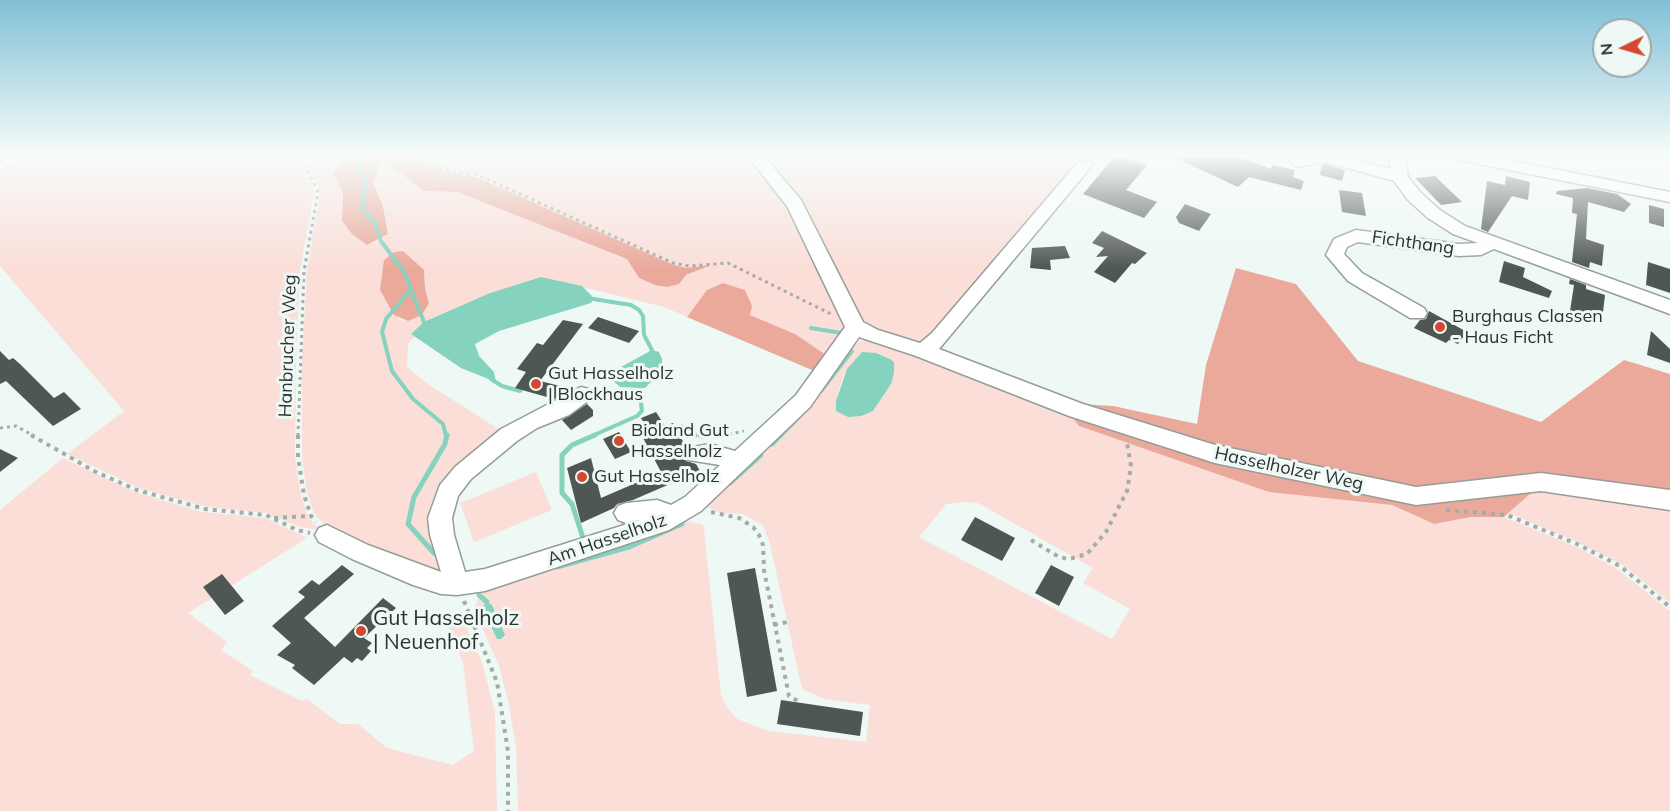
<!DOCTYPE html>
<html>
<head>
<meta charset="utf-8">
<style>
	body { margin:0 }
	#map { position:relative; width:1670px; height:811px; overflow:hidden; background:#eef8f5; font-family:Mulish,sans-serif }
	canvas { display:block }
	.north { position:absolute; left:1592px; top:18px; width:60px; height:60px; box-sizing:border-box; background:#eef8f5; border:2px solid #a1a8a6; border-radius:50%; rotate:265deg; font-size:16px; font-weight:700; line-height:24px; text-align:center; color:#2d3130 }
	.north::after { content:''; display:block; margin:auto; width:21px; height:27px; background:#d44831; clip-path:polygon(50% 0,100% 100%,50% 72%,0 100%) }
</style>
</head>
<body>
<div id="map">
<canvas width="1670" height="811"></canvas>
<div class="north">N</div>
</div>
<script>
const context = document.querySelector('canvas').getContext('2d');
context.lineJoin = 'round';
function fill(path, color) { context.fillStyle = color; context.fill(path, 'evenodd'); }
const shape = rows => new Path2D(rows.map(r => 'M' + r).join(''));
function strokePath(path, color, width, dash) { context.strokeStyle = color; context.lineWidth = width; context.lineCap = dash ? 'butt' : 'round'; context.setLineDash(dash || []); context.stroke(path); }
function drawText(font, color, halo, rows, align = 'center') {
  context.font = font + ' Mulish,sans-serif'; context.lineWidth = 6; context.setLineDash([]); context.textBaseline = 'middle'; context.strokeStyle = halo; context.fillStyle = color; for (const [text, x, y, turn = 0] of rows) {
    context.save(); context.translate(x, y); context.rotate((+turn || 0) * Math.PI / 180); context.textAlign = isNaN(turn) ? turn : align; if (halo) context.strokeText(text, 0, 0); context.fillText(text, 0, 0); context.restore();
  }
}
fill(shape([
	[26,155,298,155,313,182,314,193,300,271,296,361,295,457,301,496,309,518,319,530,300,527,267,513,207,507,139,488,67,454,124,411,0,266,0,168],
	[305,155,362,155,347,158,332,173,343,192,342,221,372,244,388,234,383,206,373,183,381,163,402,174,423,191,457,192,627,259,639,278,679,284,686,275,708,266,686,268,674,265,476,177,440,171,419,155,749,155,788,199,848,329,829,357,795,334,750,315,745,290,723,283,707,290,687,317,664,307,541,277,490,293,411,333,414,337,408,344,407,367,428,384,503,432,451,481,443,576,331,531,315,515,307,494,302,456,302,359,307,270,320,192],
	[424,270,425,289,429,303,408,321,399,319,380,290],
	[760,155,1073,155,1087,159,922,346,858,323,779,174],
	[875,340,1072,417,1079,426,1344,498,1392,505,1434,524,1471,517,1504,517,1577,547,1616,568,1670,611,1670,811,518,811,516,746,508,700,499,666,477,616,475,606,479,597,488,585,629,544,686,521,702,524,704,528,721,695,727,707,737,719,768,731,866,742,870,705,825,699,802,689,770,544,763,525,743,514,720,513,708,507,697,512,850,349,860,341],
	[880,354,890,359,891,384,873,410,837,396,843,377,853,361],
	[965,502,978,503,1093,568,1083,583,1130,609,1112,639,919,537,946,504],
	[63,458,135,492,202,512,265,518,307,538,188,613,227,642,221,650,253,671,250,675,302,701,307,699,340,724,358,724,387,748,453,765,474,751,463,663,449,627,462,618,481,659,495,712,497,811,0,811,0,510],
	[536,472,552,510,474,542,460,503],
	[1538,487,1670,505,1670,603,1623,565,1577,542,1509,513]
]), '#fbded8');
fill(shape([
	[362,155,419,155,440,171,476,177,674,265,686,268,711,265,686,275,679,284,667,287,655,285,639,278,627,259,457,192,423,191,402,174,381,163,373,183,383,206,388,234,367,245,352,234,342,221,343,192,332,173,347,158],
	[403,251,424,270,425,289,429,303,422,315,408,321,394,315,380,290,384,260,394,252],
	[1236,268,1296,284,1358,361,1541,422,1624,360,1670,374,1670,494,1538,487,1504,517,1471,517,1434,524,1392,505,1269,492,1079,426,1072,417,1080,404,1113,406,1197,424,1206,365],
	[723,283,745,290,752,306,750,315,795,334,829,357,819,373,687,317,707,290]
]), '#eba99c');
fill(shape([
	[541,277,582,286,594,298,591,303,499,331,475,344,479,356,494,372,496,382,461,368,411,334,424,322,490,293],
	[652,350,659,352,662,359,662,371,645,388,620,387,611,379,621,367],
	[862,352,876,353,890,359,894,362,894,373,891,384,873,411,861,416,848,417,836,411,836,401,847,369],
	[487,602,492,605,505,635,501,639,497,639,482,607]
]), '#85d2be');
strokePath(shape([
	[353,155,360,165,365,183,362,209,375,223,381,241,404,272,424,322,428,324],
	[411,289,386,319,382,332,392,371,413,399,443,424,446,436],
	[587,298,631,305,639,310,643,316,644,335,652,350,650,355],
	[811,328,841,333],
	[491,379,502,386,520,391,524,386],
	[821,391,852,351],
	[592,436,637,416,642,411,639,388,641,383],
	[780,436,798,418]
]), '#85d2be', 4);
strokePath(shape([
	[772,444,781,435],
	[730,483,761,455],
	[585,544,572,504,562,493,562,455,572,445,595,435],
	[434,553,408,524,414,497,445,444,447,435],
	[557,567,629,547,682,524],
	[479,595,487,602]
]), '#85d2be', 5);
fill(shape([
	[1116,155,1147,165,1126,190,1157,202,1144,218,1083,194],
	[1169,155,1234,155,1271,169,1272,165,1295,170,1293,177,1304,181,1301,190,1249,177,1238,187],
	[1326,164,1345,170,1342,181,1320,175,1322,165],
	[1435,176,1462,202,1441,205,1415,178],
	[1506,176,1530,182,1528,200,1512,196,1488,232,1481,229,1487,181,1505,185],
	[1587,188,1617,194,1631,204,1624,212,1588,202,1586,239,1604,245,1602,266,1590,262,1589,268,1572,262,1577,214,1572,213,1573,198,1556,194,1557,191],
	[1339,190,1362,193,1366,216,1342,212],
	[1185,204,1211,214,1199,231,1179,223,1176,217],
	[1649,205,1664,209,1664,227,1649,223],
	[1102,231,1147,253,1135,264,1132,263,1115,283,1094,272,1108,256,1096,257,1104,248,1092,243],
	[1065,246,1070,258,1050,260,1051,270,1030,268,1032,248],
	[1504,261,1525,268,1523,277,1552,291,1549,298,1499,282],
	[1648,262,1670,269,1670,293,1646,285],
	[1570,279,1586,285,1586,289,1605,295,1602,321,1570,311,1574,285,1569,284],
	[1429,311,1467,332,1458,344,1449,340,1446,343,1414,328,1420,320,1426,319],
	[598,317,639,331,629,343,588,328],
	[563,320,583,324,540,381,572,389,554,399,515,388,526,372,517,369,537,343,543,345],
	[1651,331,1670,349,1670,363,1647,355],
	[0,351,9,360,13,358,20,364,54,398,64,392,81,409,53,426,6,381,0,384],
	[587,404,593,410,593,416,571,430,562,420],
	[656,412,665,426,673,423,686,447,683,455,686,461,696,464,700,471,633,500,617,504,614,508,581,523,567,468,591,458,601,498,661,472,642,436,650,433,641,418],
	[619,432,631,452,615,459,603,439],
	[0,449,18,458,0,472],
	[975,517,1015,538,1002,561,961,540],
	[342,565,354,574,304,618,335,647,383,598,396,608,364,638,372,643,367,648,371,651,362,661,357,658,352,663,344,657,314,685,292,668,295,665,277,655,291,643,272,626,305,597,298,592,312,580,319,585],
	[1051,565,1074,577,1059,606,1035,593],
	[755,568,777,691,747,697,727,573],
	[222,574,244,601,225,615,203,587],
	[781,700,863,712,860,736,777,724]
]), '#4f5755');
const minor = shape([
	[747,155,763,155,801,200,863,322,878,330,920,343,932,333,1079,161,1091,161,1093,164,1091,167,939,349,1083,404,1215,445,1416,487,1541,473,1670,490,1670,510,1541,491,1416,505,1215,463,1069,416,916,356,859,337,810,407,701,511,669,530,485,591,457,595,441,594,413,585,352,559,319,542,315,535,319,528,327,525,368,545,441,572,430,535,428,518,440,485,455,467,501,429,581,387,588,389,591,395,588,401,569,415,537,428,517,441,471,479,458,496,452,518,454,535,465,572,485,569,640,520,626,523,618,520,614,513,618,506,626,503,657,500,671,505,685,497,720,465,688,460,685,454,688,448,710,444,735,451,796,395,845,327,787,206,747,155],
	[1310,155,1337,155,1391,169,1389,155,1405,155,1408,177,1420,192,1440,210,1465,226,1670,300,1670,314,1494,249,1481,255,1459,256,1358,242,1347,247,1344,254,1362,273,1424,308,1427,313,1424,318,1410,318,1348,281,1326,255,1334,239,1356,230,1459,244,1478,243,1453,234,1428,218,1408,200,1394,181,1326,162,1297,167,1289,162,1291,159,1310,155],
	[1451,155,1483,155,1670,192,1670,202,1459,160,1451,155]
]);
strokePath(minor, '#949d9a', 3);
strokePath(shape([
	[423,155,441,169,478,175,673,263,689,266,728,263,831,314],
	[0,162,14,155],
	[681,425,689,434,700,436],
	[0,428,16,426,34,436],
	[298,436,304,271,318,192,301,155],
	[722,436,744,431]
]), '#a4acaa', 3, [3, 4]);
strokePath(shape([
	[31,435,96,472,137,490,205,509,266,515,297,530,310,533],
	[298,435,298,457,304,495,311,516,316,522],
	[693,435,703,437],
	[719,437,728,435],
	[1446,510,1507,515,1577,544,1620,566,1670,607],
	[711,512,739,518,753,527,759,535,763,545,764,570,789,696,798,701],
	[274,518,311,516],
	[1031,540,1059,557,1069,559,1087,554,1106,532,1127,491,1131,466,1127,443],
	[464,601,497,682,508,751,508,811],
	[774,625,787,622]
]), '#a4acaa', 4, [4, 5]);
fill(minor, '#fff');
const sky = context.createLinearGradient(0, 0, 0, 268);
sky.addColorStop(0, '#80c0d7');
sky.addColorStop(0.58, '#f7fcfa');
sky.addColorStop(1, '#f7fcfa00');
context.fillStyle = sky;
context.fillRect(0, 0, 1670, 268);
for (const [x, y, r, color] of [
	[1440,327,6,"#d44831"],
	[536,384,6,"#d44831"],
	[619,441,6,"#d44831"],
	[582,477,6,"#d44831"],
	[361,631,6,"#d44831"]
]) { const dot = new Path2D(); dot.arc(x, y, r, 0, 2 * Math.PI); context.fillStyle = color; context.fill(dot); strokePath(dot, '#eef8f5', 2); }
drawText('18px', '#2d3130', '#eef8f5', [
	["Fichthang",1413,243,8],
	["Hanbrucher Weg",288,346,-88],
	["Hasselholzer Weg",1289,469,12],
	["Am Hasselholz",607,540,-19]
]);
drawText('18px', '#2d3130', '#eef8f5', [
	["Burghaus Classen",1452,317],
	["- Haus Ficht",1452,338],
	["Gut Hasselholz",548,374],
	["| Blockhaus",548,395],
	["Bioland Gut",631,431],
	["Hasselholz",631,452],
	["Gut Hasselholz",594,477]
], 'left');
drawText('21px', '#2d3130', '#eef8f5', [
	["Gut Hasselholz",373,619],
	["| Neuenhof",373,643]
], 'left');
</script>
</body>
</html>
